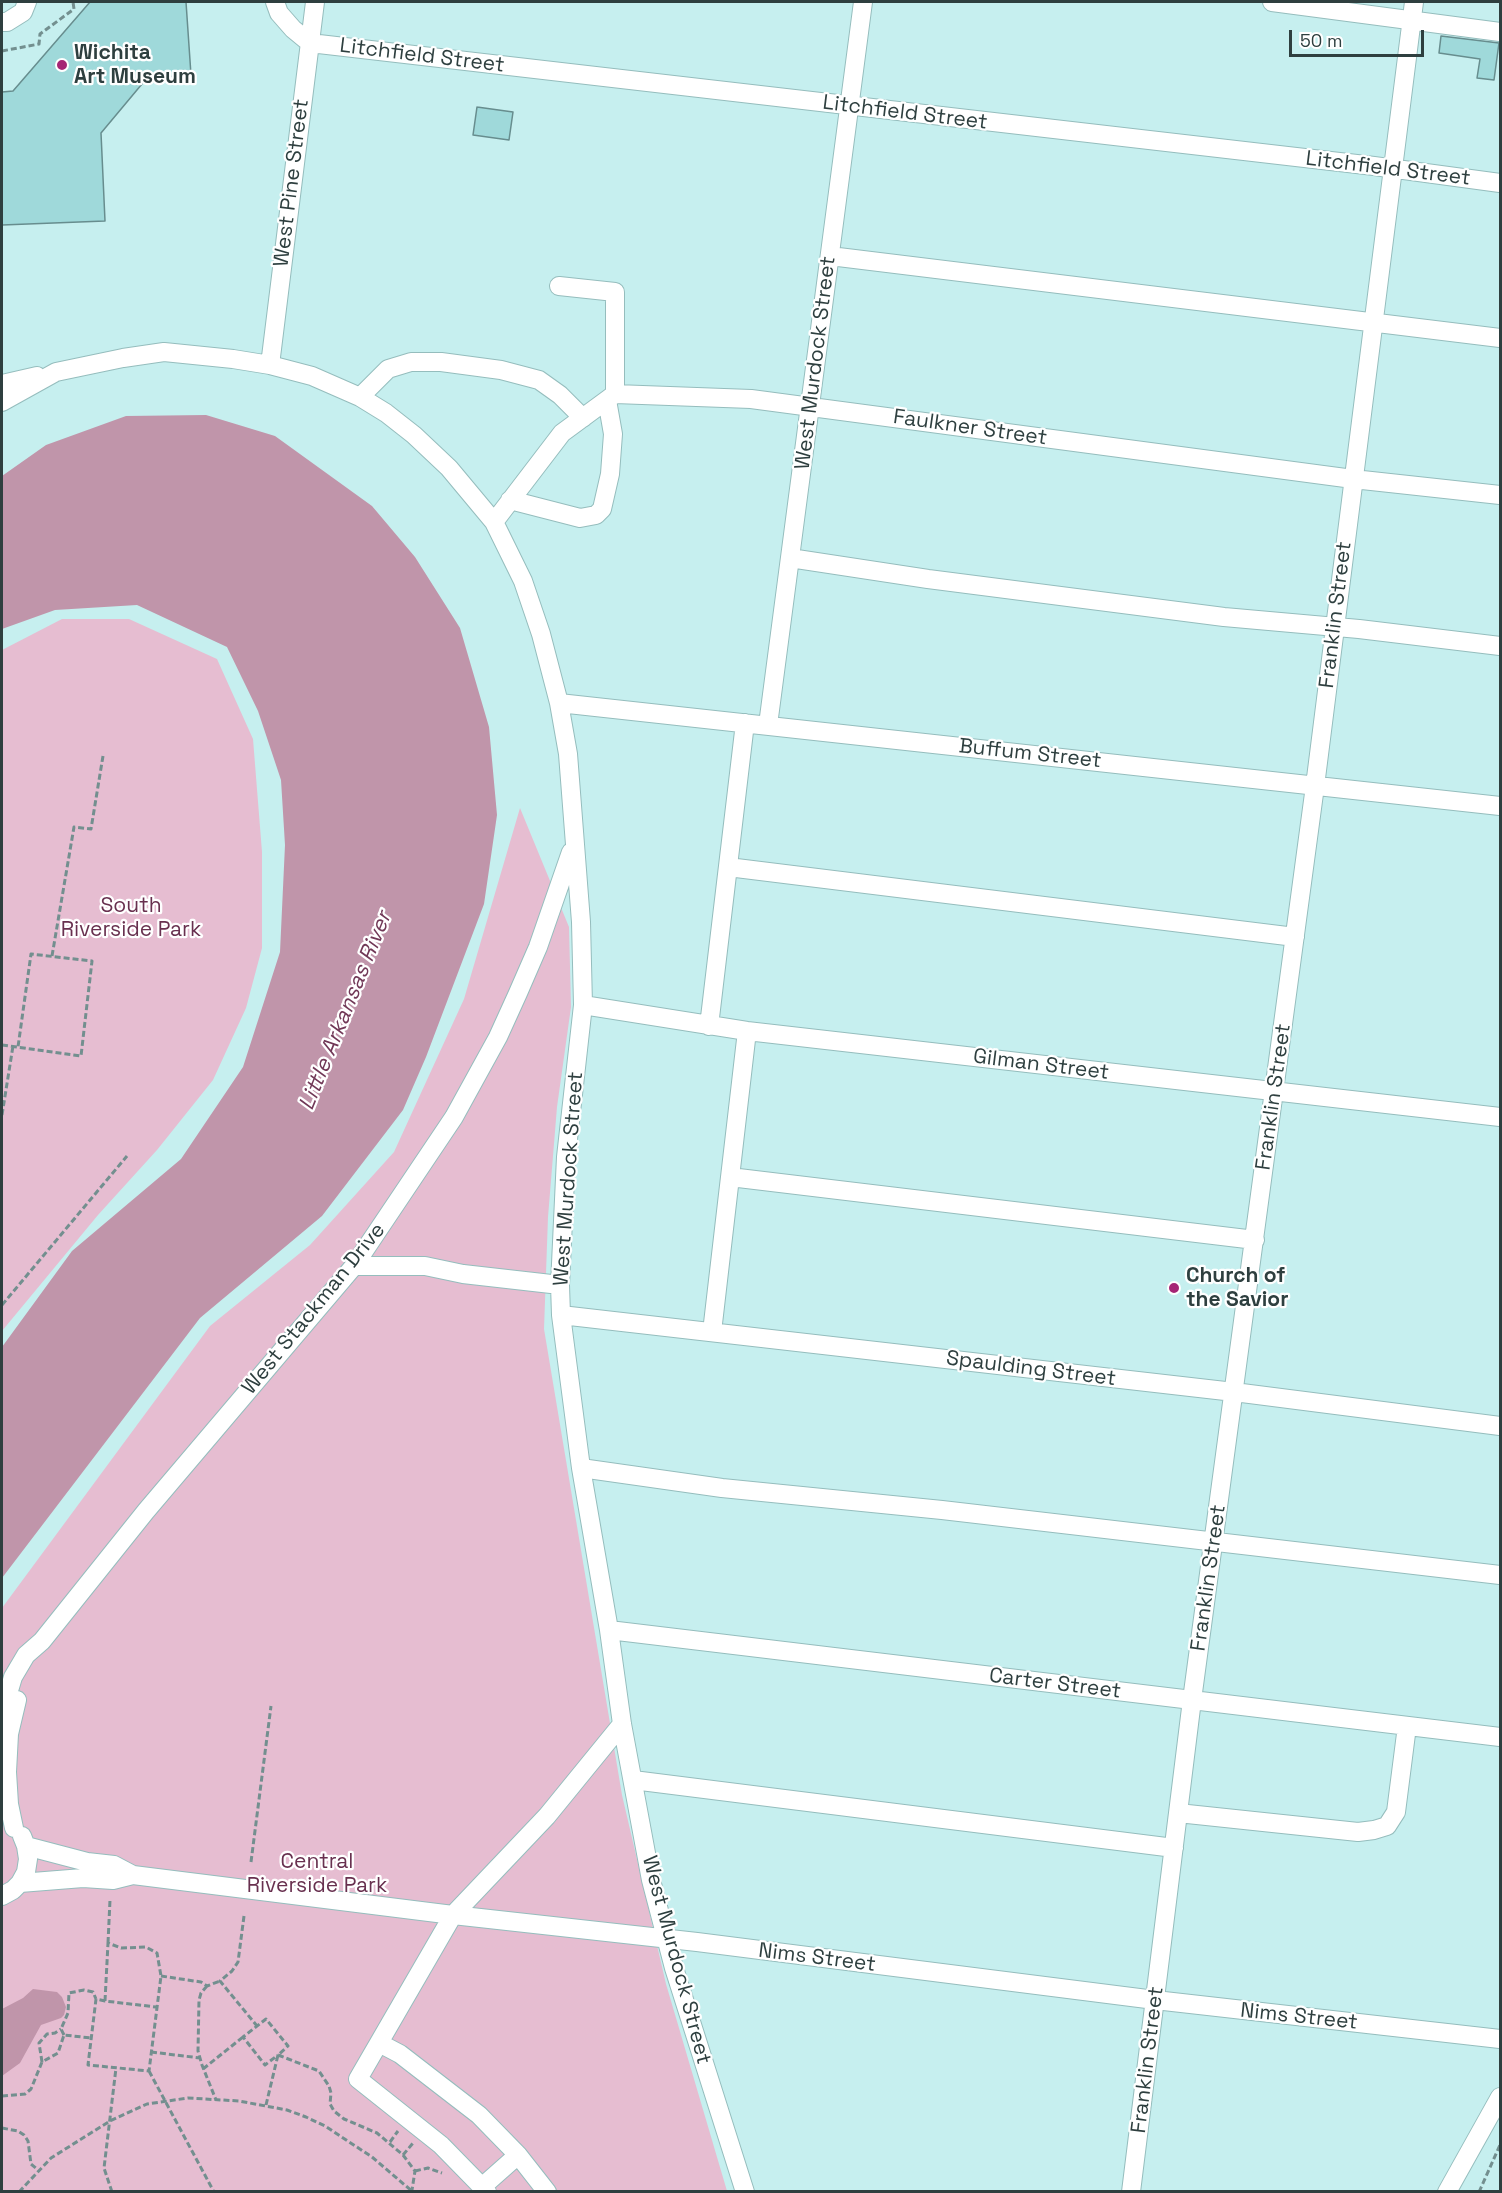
<!DOCTYPE html>
<html>
<head>
<meta charset="utf-8">
<style>
	body { margin:0 }
	#map { position:relative; width:1502px; height:2193px; overflow:hidden; background:#c6efef; font-family:"Space Grotesk",sans-serif }
	canvas { display:block }
	.frame { position:absolute; inset:0; border:3px solid #2e3f3f; pointer-events:none }
	.scale { position:absolute; left:1289px; top:30px; width:135px; height:27px; box-sizing:border-box; border:3px solid #2e3f3f; border-top:0; padding-left:8px; font-size:18px; line-height:21px; white-space:nowrap; color:#2e3f3f; -webkit-text-stroke:4px #fff; paint-order:stroke }
</style>
</head>
<body>
<div id="map">
<canvas width="1502" height="2193"></canvas>
<div class="frame"></div>
<div class="scale">50 m</div>
</div>
<script>
const context = document.querySelector('canvas').getContext('2d');
context.lineJoin = 'round';
function fill(path, color) { context.fillStyle = color; context.fill(path, 'evenodd'); }
const shape = rows => new Path2D(rows.map(r => 'M' + r).join(''));
function strokePath(path, color, width, dash) { context.strokeStyle = color; context.lineWidth = width; context.lineCap = dash ? 'butt' : 'round'; context.setLineDash(dash || []); context.stroke(path); }
function drawText(font, color, halo, rows, align = 'center') {
  context.font = font + ' "Space Grotesk",sans-serif'; context.lineWidth = 4.5; context.setLineDash([]); context.textBaseline = 'middle'; context.strokeStyle = halo; context.fillStyle = color; for (const [text, x, y, turn = 0] of rows) {
    context.save(); context.translate(x, y); context.rotate((+turn || 0) * Math.PI / 180); context.textAlign = isNaN(turn) ? turn : align; if (halo) context.strokeText(text, 0, 0); context.fillText(text, 0, 0); context.restore();
  }
}
fill(shape([
	[62,619,129,619,217,659,253,739,262,852,262,948,246,1008,213,1080,157,1150,98,1215,2,1331,2,650],
	[520,808,569,927,571,1007,557,1107,548,1217,544,1329,622,1795,666,1984,727,2191,2,2192,2,1608,210,1326,310,1245,394,1152,464,999]
]), '#e6bdd1');
fill(shape([
	[206,415,275,436,372,506,415,557,460,628,489,727,497,815,484,904,426,1057,403,1110,322,1216,200,1318,2,1578,2,1347,72,1251,181,1159,243,1067,280,952,285,845,281,780,258,711,227,647,137,605,55,610,2,629,2,476,46,445,126,416],
	[33,1989,57,1992,62,1997,66,2007,64,2015,61,2018,41,2025,20,2063,2,2076,2,2009,23,1998]
]), '#c095aa');
const building = shape([
	[90,2,186,2,191,75,147,78,101,133,105,221,2,225,2,92,13,91,90,2],
	[1441,36,1499,43,1494,80,1477,78,1480,59,1439,53,1441,36],
	[477,107,513,112,509,140,473,135,477,107]
]);
fill(building, '#9fd9da');
strokePath(building, '#678d8e', 1.5);
const minor = shape([
	[275,2,279,13,293,29,310,43,1374,166,1500,183],
	[1272,2,1500,32],
	[2,22,7,22,23,12,27,2],
	[830,256,1500,338],
	[559,286,615,292,615,394],
	[270,365,315,2],
	[2,384,37,376],
	[360,397,388,369,411,362,441,362,501,370,539,380,560,395,583,418],
	[2,402,56,372,123,358,164,352,233,359,270,365,312,376,360,397,386,413,414,435,449,468,494,522,523,581,541,634,559,703,568,754,581,922,583,1005,566,1157,560,1285,561,1315,581,1468,609,1630,622,1724,651,1880,674,1968,745,2192],
	[510,500,580,518,596,515,602,509,610,474,613,434,607,400],
	[494,522,562,433,615,394,751,399,1353,479,1500,495],
	[790,558,928,579,1224,617,1359,629,1500,646],
	[559,703,1500,806],
	[768,725,863,2],
	[728,867,1295,937],
	[583,1005,747,1031,1500,1117],
	[709,1026,745,723],
	[730,1177,1255,1240],
	[354,1266,425,1266,463,1274,560,1285],
	[561,1315,1234,1392,1500,1426],
	[712,1332,747,1031],
	[581,1468,722,1488,942,1510,1500,1575],
	[609,1630,1500,1737],
	[2,1714,13,1677,26,1655,42,1641,146,1511,354,1266,454,1117,498,1037,518,993,538,947,571,852],
	[633,1780,1174,1848],
	[1178,1813,1358,1832,1374,1830,1387,1826,1396,1812,1407,1726],
	[14,1828,9,1804,7,1772,9,1734,17,1700],
	[26,1846,87,1862,114,1865,133,1875],
	[20,1883,83,1878,113,1880,133,1875,453,1915,697,1942,1155,2000,1500,2039],
	[2,1896,13,1890,20,1883,26,1872,28,1859,26,1846,22,1836],
	[379,2043,400,2054,479,2115,518,2155,547,2192],
	[483,2186,518,2155],
	[487,2192,441,2145,358,2079,453,1915,547,1816,622,1724],
	[1131,2192,1192,1700,1315,786,1414,2],
	[1447,2192,1500,2097]
]);
strokePath(minor, '#95bdbd', 20);
strokePath(shape([
	[2,51,39,44,40,34,74,9,73,2],
	[52,956,74,827,91,829,103,756],
	[2,1045,81,1056,92,961,31,954,18,1047],
	[2,1115,13,1046],
	[2,1305,127,1156],
	[251,1862,271,1706],
	[244,1916,238,1962,232,1971,220,1981,257,2026],
	[108,1943,110,1900],
	[161,1976,201,1982,207,1986,220,1981],
	[207,1986,201,1993,199,2000,198,2051,202,2065,216,2100],
	[105,2001,108,1943,121,1948,146,1947,157,1953,161,1976,149,2071,88,2065,96,1999,105,2001,156,2007],
	[64,2035,61,2029,68,2013,69,1993,84,1990,93,1992,96,1999],
	[151,2052,200,2058],
	[278,2055,319,2071,329,2086,331,2093,330,2104,334,2111,344,2119,377,2133,403,2155,415,2171,412,2190],
	[42,2062,39,2043,47,2034,55,2033,61,2029],
	[203,2069,243,2037],
	[149,2071,214,2192],
	[2,2096,25,2094,31,2089,42,2062,58,2053,64,2035,91,2038],
	[266,2105,278,2055,288,2046,266,2019,243,2037,265,2065,278,2055],
	[2,2128,18,2131,24,2135,28,2141,31,2164,38,2170],
	[390,2142,398,2131],
	[403,2155,413,2143],
	[415,2171,428,2168,442,2173],
	[19,2192,51,2158,110,2121,147,2104,188,2098,239,2101,287,2110,306,2117,325,2126,372,2157,413,2192],
	[112,2192,104,2168,116,2068],
	[1479,2192,1500,2145]
]), '#738f8f', 3, [6, 3]);
strokePath(minor, '#fff', 18);
for (const [x, y, r, color] of [
	[62,65,6,"#a52575"],
	[1174,1288,6,"#a52575"]
]) { const dot = new Path2D(); dot.arc(x, y, r, 0, 2 * Math.PI); context.fillStyle = color; context.fill(dot); strokePath(dot, '#fff', 2); }
drawText('bold 21px', '#2e3f3f', '#fff', [
	["Wichita",74,53],
	["Art Museum",74,77],
	["Church of",1186,1276],
	["the Savior",1186,1300]
], 'left');
drawText('21px', '#2e3f3f', '#fff', [
	["Litchfield Street",422,56,7],
	["Litchfield Street",905,113,7],
	["Litchfield Street",1388,169,7],
	["West Pine Street",292,183,-83],
	["West Murdock Street",816,363,-83],
	["Faulkner Street",970,428,8],
	["Franklin Street",1336,615,-83],
	["Buffum Street",1030,754,6],
	["Gilman Street",1041,1065,7],
	["Franklin Street",1274,1097,-82],
	["West Murdock Street",569,1179,-86],
	["West Stackman Drive",314,1309,-51],
	["Spaulding Street",1031,1369,7],
	["Franklin Street",1209,1578,-82],
	["Carter Street",1055,1684,7],
	["Nims Street",817,1958,7],
	["West Murdock Street",676,1960,75],
	["Nims Street",1299,2017,6],
	["Franklin Street",1148,2060,-83]
]);
drawText('21px', '#68304f', '#fff', [
	["South",131,906],
	["Riverside Park",131,930],
	["Central",317,1862],
	["Riverside Park",317,1886]
]);
drawText('italic 22px', '#713857', '#fff', [
	["Little Arkansas River",346,1011,-68]
]);
</script>
</body>
</html>
